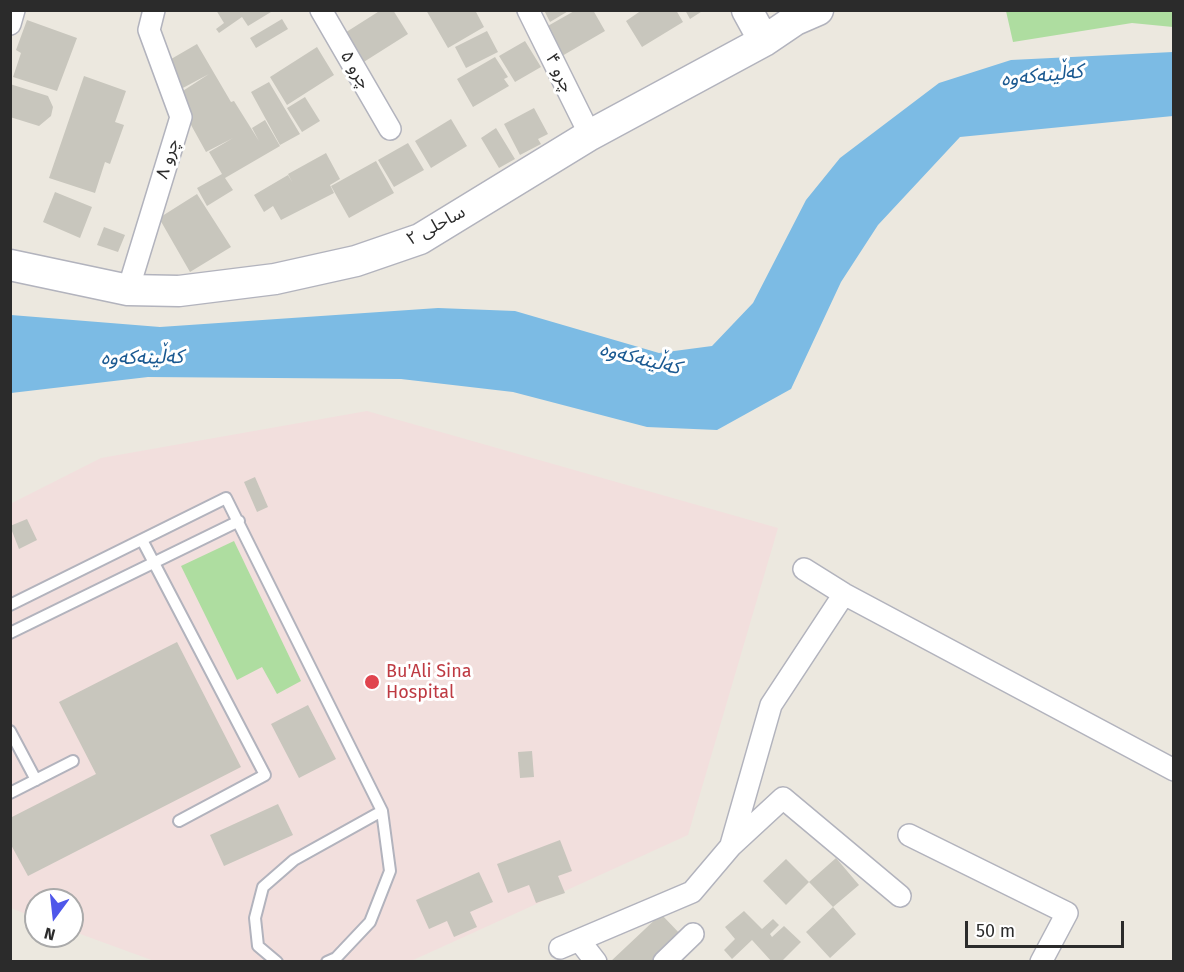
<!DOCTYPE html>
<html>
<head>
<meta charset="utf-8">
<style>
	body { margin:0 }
	#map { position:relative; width:1184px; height:972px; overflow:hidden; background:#ece8df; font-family:"Fira Sans",sans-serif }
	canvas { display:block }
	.frame { position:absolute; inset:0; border:12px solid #2b2b2b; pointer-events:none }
	.north { position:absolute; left:24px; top:888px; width:60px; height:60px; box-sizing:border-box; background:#fff; border:2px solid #aaa; border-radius:50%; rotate:195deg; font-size:16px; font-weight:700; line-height:24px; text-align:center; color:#2b2b2b }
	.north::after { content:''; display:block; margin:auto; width:21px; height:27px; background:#4e57ea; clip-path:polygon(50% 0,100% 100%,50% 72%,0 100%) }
	.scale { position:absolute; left:965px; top:921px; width:159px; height:27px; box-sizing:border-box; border:3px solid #2b2b2b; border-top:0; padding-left:8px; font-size:18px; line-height:21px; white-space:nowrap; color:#2b2b2b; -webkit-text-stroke:4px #fff; paint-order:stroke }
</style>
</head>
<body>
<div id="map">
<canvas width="1184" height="972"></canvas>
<div class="frame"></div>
<div class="north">N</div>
<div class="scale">50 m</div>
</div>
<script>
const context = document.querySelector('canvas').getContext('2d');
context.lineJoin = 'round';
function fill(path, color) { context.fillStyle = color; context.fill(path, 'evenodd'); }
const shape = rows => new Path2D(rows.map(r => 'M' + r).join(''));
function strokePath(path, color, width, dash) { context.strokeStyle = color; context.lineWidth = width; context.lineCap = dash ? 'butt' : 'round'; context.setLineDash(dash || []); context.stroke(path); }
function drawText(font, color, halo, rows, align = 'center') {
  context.font = font + ' "Fira Sans","Noto Sans Arabic",sans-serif'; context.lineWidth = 6; context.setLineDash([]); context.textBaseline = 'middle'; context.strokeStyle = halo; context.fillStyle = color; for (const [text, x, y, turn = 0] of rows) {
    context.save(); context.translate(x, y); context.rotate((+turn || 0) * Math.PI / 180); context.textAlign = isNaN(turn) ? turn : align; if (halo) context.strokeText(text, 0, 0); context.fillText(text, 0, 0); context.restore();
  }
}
fill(shape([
	[367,411,778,528,688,835,411,961,157,962,72,931,72,900,36,900,36,918,11,908,10,504,101,458]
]), '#f2dfdd');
fill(shape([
	[1006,11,1173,11,1173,27,1132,23,1013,42],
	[234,541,301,681,277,694,262,667,237,680,181,566]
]), '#aedda0');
fill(shape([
	[1173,52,1173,116,960,137,878,225,841,282,791,389,717,430,647,427,513,392,401,379,148,377,11,393,11,315,160,327,438,308,515,311,659,353,712,346,753,303,806,200,840,158,939,83,1011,60]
]), '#7cbbe4');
fill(shape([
	[216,10,270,10,271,12,248,26,242,17,219,33,216,29,224,23],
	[381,10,393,10,408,34,359,65,340,36],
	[426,10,475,10,484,27,448,48],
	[544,10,570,10,550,22],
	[576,10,593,10,605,31,562,56,546,27],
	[642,10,676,10,683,22,642,47,626,21],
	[685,10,704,10,690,19],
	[282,19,288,29,256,48,250,38],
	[27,20,77,38,57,91,13,77,21,53,16,50],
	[487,31,498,52,466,68,455,47],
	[525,41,541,67,515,82,499,56],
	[197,44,231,102,234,101,259,141,252,128,265,120,280,146,225,178,233,190,207,206,197,188,222,174,209,152,233,138,206,152,175,96,209,74,181,89,166,62],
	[317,47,334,75,287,105,270,77],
	[495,57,508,77,504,79,509,86,473,107,457,79],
	[84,76,126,91,115,122,124,125,110,164,105,162,95,193,49,178],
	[269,82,300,134,280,145,251,92],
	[10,84,48,96,53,107,51,116,39,126,10,117],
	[305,97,320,121,302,132,287,108],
	[534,108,548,134,538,139,541,144,520,155,504,124],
	[451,119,467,146,431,168,415,141],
	[496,128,515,159,499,168,481,138],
	[408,143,424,170,394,187,378,160],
	[326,153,340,179,330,185,334,193,281,220,273,206,264,212,254,195,288,175,292,182,288,174],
	[376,161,394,193,349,218,331,186],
	[55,192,92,207,80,238,43,222],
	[197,194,231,247,190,272,159,218],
	[104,227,125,235,118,252,97,245],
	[255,477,268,507,257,512,244,482],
	[27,519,37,540,19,549,10,526],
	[177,642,241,767,28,876,10,843,10,818,96,774,59,702],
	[308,705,336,759,299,778,271,724],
	[532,751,534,777,520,778,518,752],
	[278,804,293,835,224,866,210,835],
	[560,840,572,871,558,876,565,893,536,903,529,885,508,893,497,864],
	[836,858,859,885,833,907,809,882,786,905,763,881,786,859,809,882],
	[479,872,493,902,470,912,477,927,454,937,447,921,429,929,416,900],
	[833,907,856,934,830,958,806,932],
	[744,911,762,929,773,919,779,925,770,934,772,937,784,926,801,942,781,962,772,962,752,940,732,959,724,950,735,939,725,927],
	[661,914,684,938,658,962,610,962]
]), '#c8c6bd');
const lane = shape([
	[142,540,265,775,179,821],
	[10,605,226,498,382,811,390,871,370,922,336,958,327,962],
	[10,633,239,521],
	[10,731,36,780],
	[10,793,73,761],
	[277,962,258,946,255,918,263,887,294,860,382,811]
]);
const street = shape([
	[321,10,390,129],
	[528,10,590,135],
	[10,24,14,10],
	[128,290,181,117,149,30,154,10],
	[804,569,844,594,1174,770],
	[909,835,1067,913,1041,962],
	[731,845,771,705,844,594],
	[579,940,596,962],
	[560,948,692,892,731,846,783,798,900,896],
	[664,962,693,934]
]);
const secondary = shape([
	[747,10,764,41],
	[10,265,128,290,179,291,275,279,356,261,420,239,590,135,764,41,795,20,818,10]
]);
strokePath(lane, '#b2b3bd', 14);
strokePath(street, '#b2b3bd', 24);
strokePath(secondary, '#b2b3bd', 33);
strokePath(lane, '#fff', 10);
strokePath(street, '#fff', 21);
strokePath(secondary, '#fff', 30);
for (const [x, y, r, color] of [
	[372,682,8,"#e0444e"]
]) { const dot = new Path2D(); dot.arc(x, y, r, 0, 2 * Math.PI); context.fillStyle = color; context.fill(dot); strokePath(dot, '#fff', 2); }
drawText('18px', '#2b2b2b', '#fff', [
	["چرو ۵",355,70,59],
	["چرو ۴",559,73,64],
	["چرو ۸",168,159,-73],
	["ساحلی ۲",436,226,-28]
]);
drawText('18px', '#be3a42', '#fff', [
	["Bu'Ali Sina",386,672],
	["Hospital",386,693]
], 'left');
drawText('italic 20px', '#1a5991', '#fff', [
	["کەڵینەکەوە",1042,76,-6],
	["کەڵینەکەوە",142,358,-1],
	["کەڵینەکەوە",640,359,14]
]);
</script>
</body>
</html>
